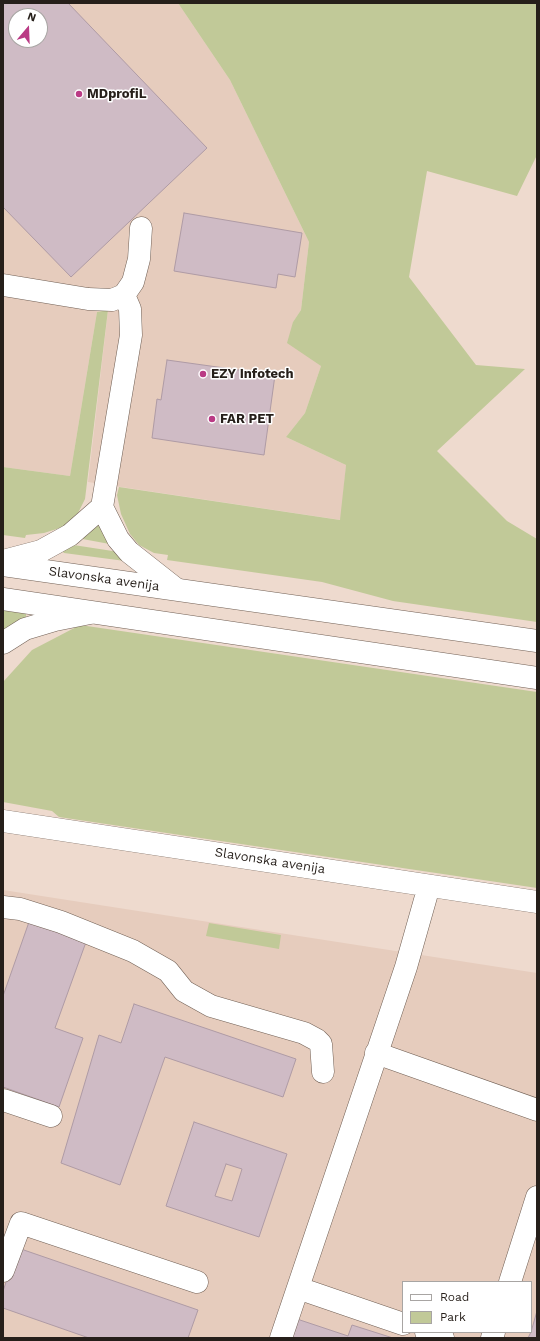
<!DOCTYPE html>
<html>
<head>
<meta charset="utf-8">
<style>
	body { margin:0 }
	#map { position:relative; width:540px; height:1341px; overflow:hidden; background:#eedace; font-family:"Work Sans",sans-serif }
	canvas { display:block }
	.frame { position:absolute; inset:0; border:4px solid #261f1a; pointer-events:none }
	.legend { position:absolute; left:402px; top:1281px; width:130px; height:52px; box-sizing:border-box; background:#fff; border:1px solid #a8a5a3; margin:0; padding:5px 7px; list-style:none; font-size:12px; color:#261f1a }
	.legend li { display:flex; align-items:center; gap:8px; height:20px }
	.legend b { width:20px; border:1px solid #a8a5a3 }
	.north { position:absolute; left:8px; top:8px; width:40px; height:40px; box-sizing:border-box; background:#fff; border:1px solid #a8a5a3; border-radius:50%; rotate:19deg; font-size:11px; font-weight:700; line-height:16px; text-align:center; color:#261f1a }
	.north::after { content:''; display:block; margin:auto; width:14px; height:18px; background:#ba3a85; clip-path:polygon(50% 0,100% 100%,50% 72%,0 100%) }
</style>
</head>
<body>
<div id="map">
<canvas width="540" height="1341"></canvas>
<div class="frame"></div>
<ul class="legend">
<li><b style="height:5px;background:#fff"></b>Road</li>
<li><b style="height:11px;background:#c1c998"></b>Park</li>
</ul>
<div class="north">N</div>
</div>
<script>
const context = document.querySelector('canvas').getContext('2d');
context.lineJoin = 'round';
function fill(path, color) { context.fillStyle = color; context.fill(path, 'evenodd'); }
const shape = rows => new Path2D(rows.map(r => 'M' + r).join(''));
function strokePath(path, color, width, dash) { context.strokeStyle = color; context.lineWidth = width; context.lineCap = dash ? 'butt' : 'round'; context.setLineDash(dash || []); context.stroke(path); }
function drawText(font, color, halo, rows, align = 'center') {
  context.font = font + ' "Work Sans",sans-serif'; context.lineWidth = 3; context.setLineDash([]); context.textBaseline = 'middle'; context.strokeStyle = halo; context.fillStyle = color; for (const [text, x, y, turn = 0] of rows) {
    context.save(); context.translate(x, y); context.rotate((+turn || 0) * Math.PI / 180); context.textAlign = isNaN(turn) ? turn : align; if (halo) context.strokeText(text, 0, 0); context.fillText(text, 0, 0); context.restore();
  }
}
fill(shape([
	[3,3,178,3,230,80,309,242,301,310,293,322,321,366,305,413,286,437,346,465,341,520,88,482,108,311,97,312,70,476,3,467],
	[16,16,40,16,40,40,16,40],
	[3,890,537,973,537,1338,3,1338],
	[403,1282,531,1282,531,1332,403,1332]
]), '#e6ccbd');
fill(shape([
	[178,3,537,3,537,155,517,196,427,171,409,277,476,365,525,369,437,451,507,521,537,539,537,622,393,601,322,582,167,560,168,555,154,553,139,545,130,534,121,514,117,495,119,487,340,520,346,465,286,437,305,413,321,366,287,343,293,322,301,310,309,242,230,80],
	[108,310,85,499,78,513,63,527,44,533,26,535,25,538,3,535,3,467,70,476,97,312],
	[96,524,101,525,115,545,77,538],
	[67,544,119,552,125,561,64,553,62,551],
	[3,608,24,612,26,614,26,617,3,632],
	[80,625,537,692,537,888,59,817,52,811,3,802,3,682,32,650],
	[209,923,281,935,279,949,206,936]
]), '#c1c998');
const building = shape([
	[3,3,68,3,207,148,71,277,3,207,3,3],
	[16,16,40,16,40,40,16,40,16,16],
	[184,213,302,233,295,277,278,274,276,288,174,271,184,213],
	[167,360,275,375,264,455,152,438,157,399,161,400,167,360],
	[29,922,86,942,55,1028,83,1038,59,1107,3,1087,3,996,29,922],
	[134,1004,296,1059,283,1097,165,1057,120,1185,61,1163,99,1035,121,1043,134,1004],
	[194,1122,287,1154,259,1237,166,1206,194,1122],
	[226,1164,242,1169,232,1201,215,1196,226,1164],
	[18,1248,198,1310,188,1338,89,1338,3,1308,3,1291,18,1248],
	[537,1311,537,1338,528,1338,531,1332,537,1311],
	[294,1318,348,1336,352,1325,393,1338,288,1338,294,1318]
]);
fill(building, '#cfbbc5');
strokePath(building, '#af9ba5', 1);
const minor = shape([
	[3,285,88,299,112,300,124,295,133,282,139,259,141,228],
	[124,295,130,309,131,335,102,507,118,539,129,552,176,589],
	[3,561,41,551,70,535,102,507],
	[3,643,25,629,55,620,90,613],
	[3,821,537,902],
	[3,907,20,909,61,922,133,951,168,971,184,991,211,1006,304,1033,317,1040,321,1044,323,1072],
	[376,1053,537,1110],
	[3,1100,51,1116],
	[3,1271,21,1223,197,1282],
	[510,1282,537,1197],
	[298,1288,403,1324],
	[426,1332,443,1338],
	[281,1338,406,967,429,886],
	[492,1338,494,1332]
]);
const major = shape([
	[3,565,537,641],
	[3,599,537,678]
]);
strokePath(minor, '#726156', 23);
strokePath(major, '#726156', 23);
strokePath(minor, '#fff', 22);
strokePath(major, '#fff', 22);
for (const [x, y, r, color] of [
	[79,94,4,"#ba3a85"],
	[203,374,4,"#ba3a85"],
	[212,419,4,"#ba3a85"]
]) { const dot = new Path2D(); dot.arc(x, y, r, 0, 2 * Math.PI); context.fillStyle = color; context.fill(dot); strokePath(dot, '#fff', 1.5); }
drawText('bold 13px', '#261f1a', '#fff', [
	["MDprofiL",87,94],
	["EZY Infotech",211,374],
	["FAR PET",220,419]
], 'left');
drawText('13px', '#261f1a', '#fff', [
	["Slavonska avenija",104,579,8],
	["Slavonska avenija",270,861,9]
]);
</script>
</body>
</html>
